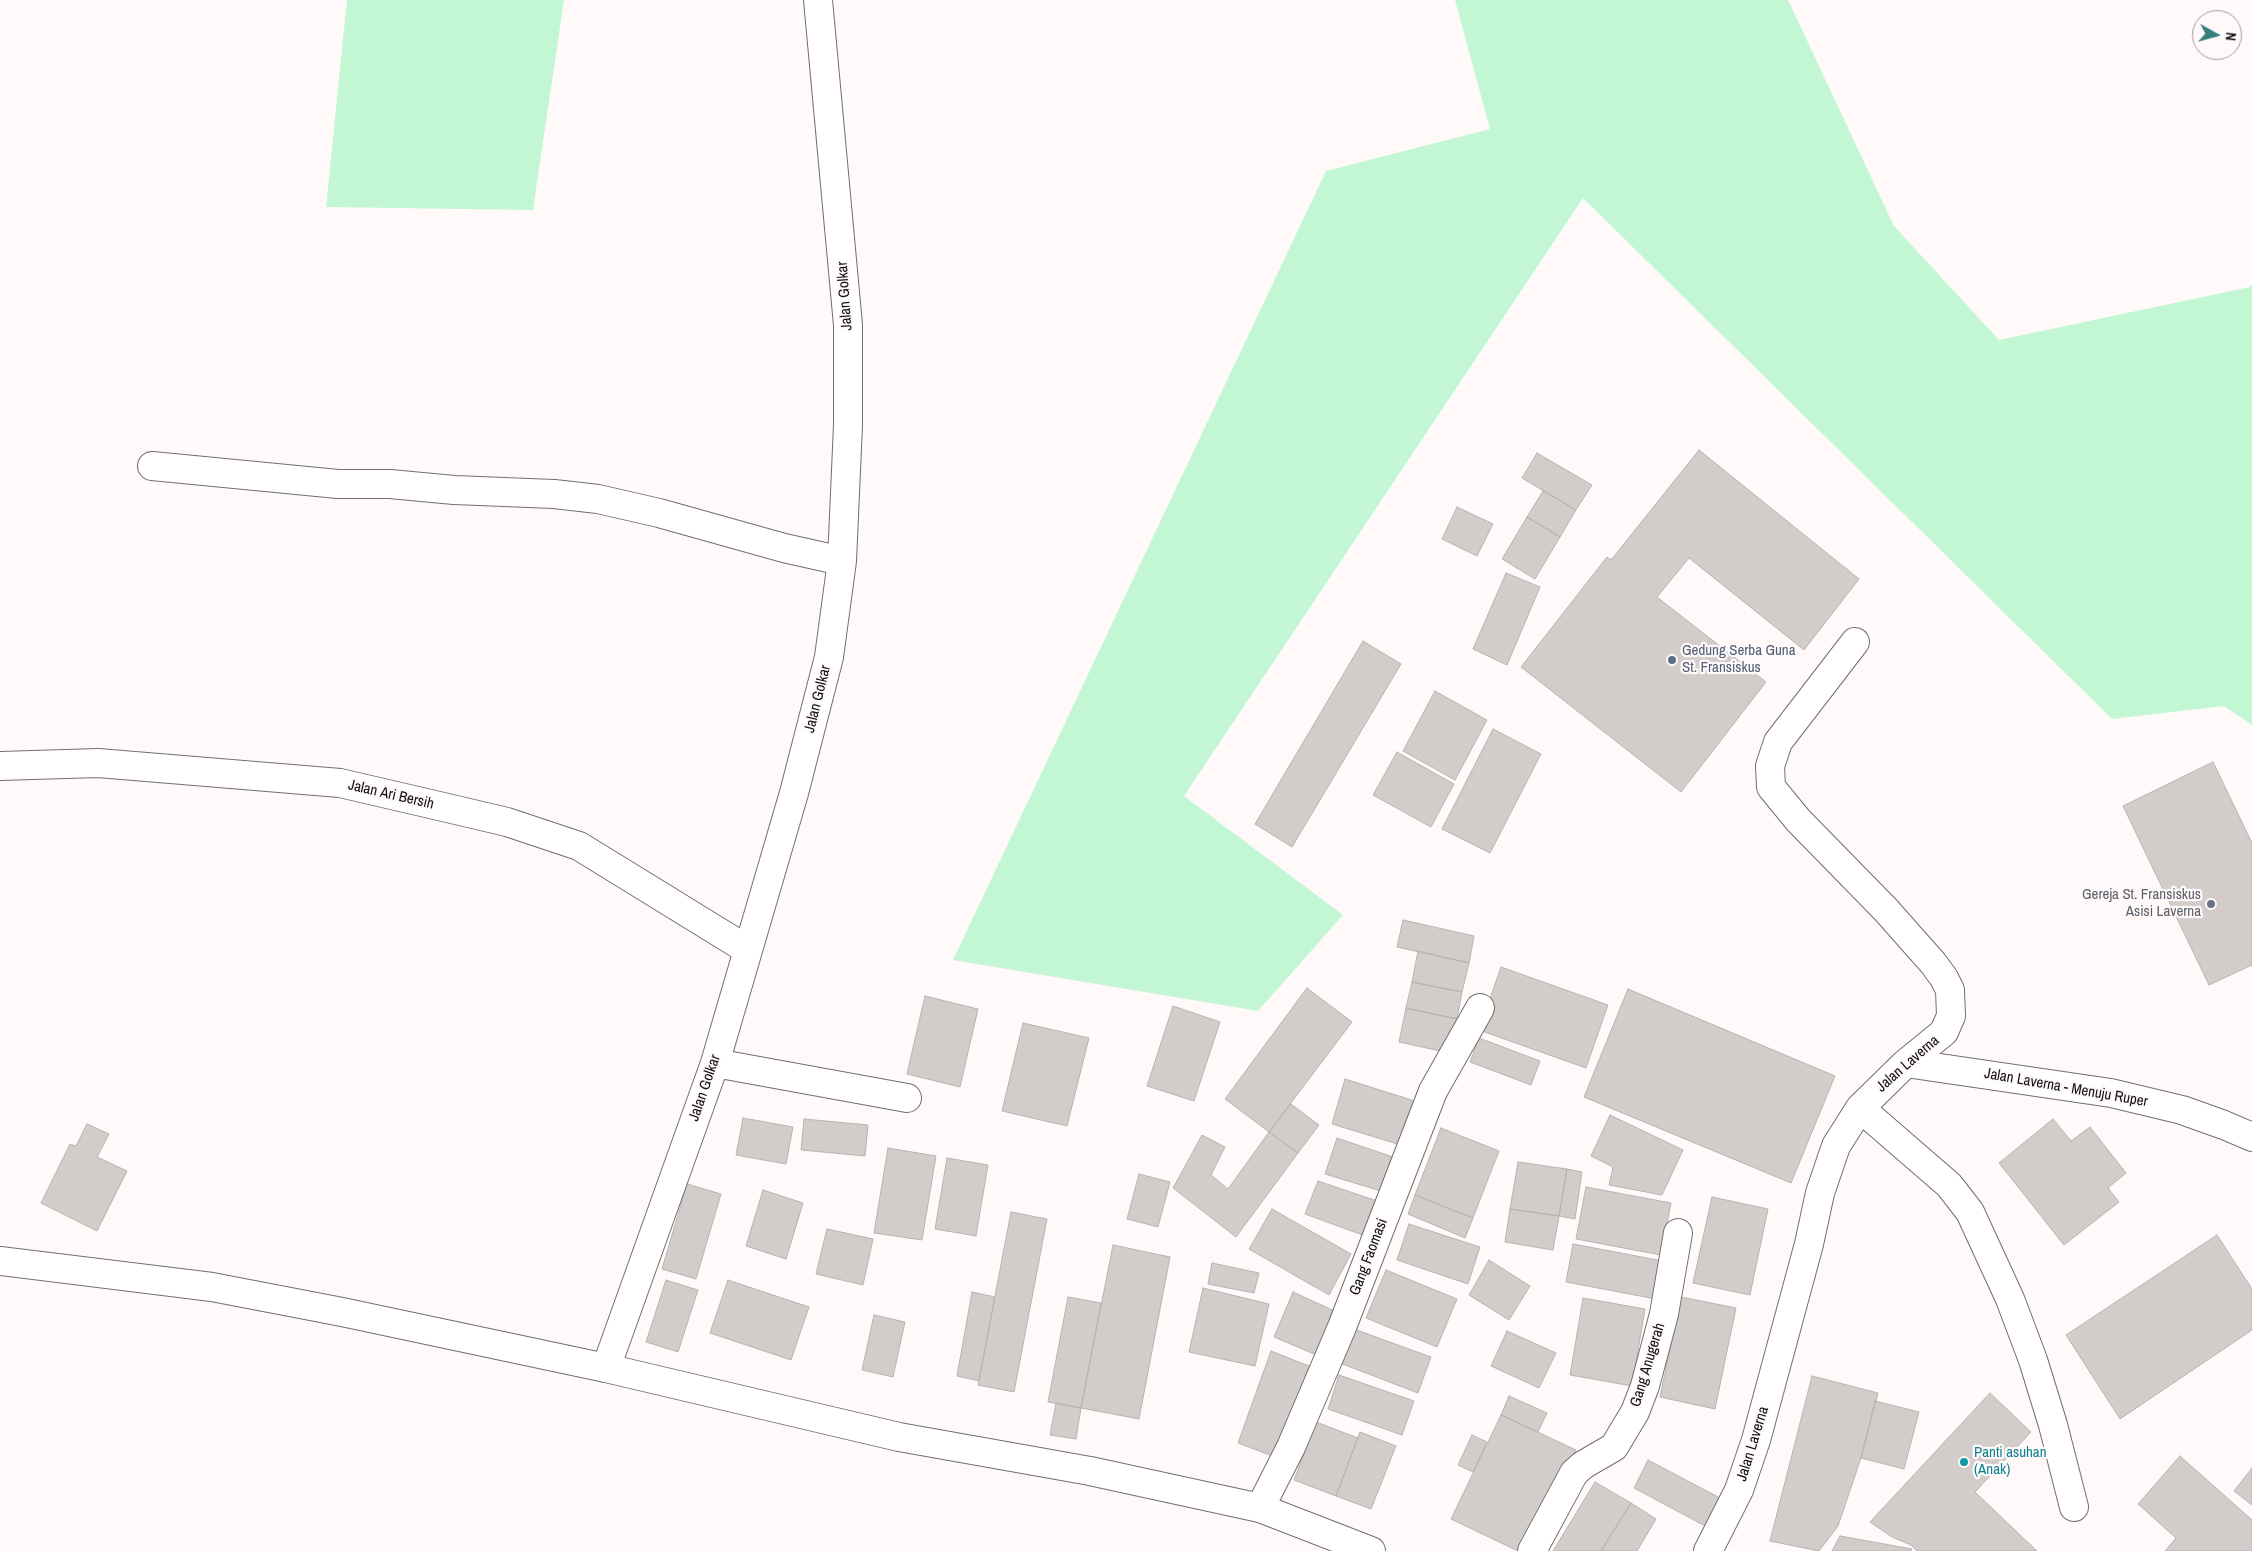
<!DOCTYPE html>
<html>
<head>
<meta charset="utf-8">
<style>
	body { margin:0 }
	#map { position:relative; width:2252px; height:1551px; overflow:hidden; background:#fffaf9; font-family:"Archivo Narrow",sans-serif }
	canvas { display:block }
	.north { position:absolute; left:2192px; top:10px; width:50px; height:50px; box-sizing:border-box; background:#fffaf9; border:1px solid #a09c9b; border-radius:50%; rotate:97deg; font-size:14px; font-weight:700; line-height:20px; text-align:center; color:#110f0f }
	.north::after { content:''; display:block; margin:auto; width:18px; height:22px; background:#367e7c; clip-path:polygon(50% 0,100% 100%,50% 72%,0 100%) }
</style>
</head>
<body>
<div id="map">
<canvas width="2252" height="1551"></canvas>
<div class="north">N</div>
</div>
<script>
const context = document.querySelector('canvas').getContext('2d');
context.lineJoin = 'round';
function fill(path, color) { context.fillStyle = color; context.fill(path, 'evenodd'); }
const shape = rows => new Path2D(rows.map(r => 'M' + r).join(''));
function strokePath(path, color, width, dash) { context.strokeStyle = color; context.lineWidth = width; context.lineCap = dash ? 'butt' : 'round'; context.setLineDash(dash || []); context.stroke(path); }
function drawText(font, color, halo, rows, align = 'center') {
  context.font = font + ' "Archivo Narrow",sans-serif'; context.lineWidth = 4.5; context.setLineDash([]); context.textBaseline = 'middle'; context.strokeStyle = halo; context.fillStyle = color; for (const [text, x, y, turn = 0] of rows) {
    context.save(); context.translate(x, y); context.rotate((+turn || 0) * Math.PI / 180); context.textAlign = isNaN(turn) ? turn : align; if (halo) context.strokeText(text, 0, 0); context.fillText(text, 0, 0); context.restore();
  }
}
fill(shape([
	[347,0,564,0,533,210,326,207],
	[1455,0,1788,0,1894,226,1999,340,2250,287,2252,284,2252,725,2224,706,2112,719,1583,198,1184,796,1343,915,1258,1011,953,960,1326,171,1490,129]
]), '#c3f7d4');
const building = shape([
	[1699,450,1859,579,1804,650,1689,558,1657,597,1766,682,1681,792,1521,667,1607,557,1611,560,1699,450],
	[1537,453,1592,485,1576,510,1522,478,1537,453],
	[1543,491,1576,510,1560,537,1527,517,1543,491],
	[1457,507,1493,524,1477,556,1442,539,1457,507],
	[1527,517,1560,537,1535,579,1502,559,1527,517],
	[1506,573,1540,587,1507,665,1473,649,1506,573],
	[1363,641,1401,664,1292,847,1255,824,1363,641],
	[1435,691,1487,720,1455,780,1403,751,1435,691],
	[1493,729,1541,754,1490,853,1442,829,1493,729],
	[1397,752,1454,784,1431,827,1373,795,1397,752],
	[2213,762,2252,843,2252,965,2209,985,2123,806,2213,762],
	[1403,920,1474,936,1469,963,1397,947,1403,920],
	[1418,951,1469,963,1462,992,1412,982,1418,951],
	[1501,967,1608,1005,1586,1068,1479,1030,1501,967],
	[1412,982,1462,992,1457,1019,1406,1008,1412,982],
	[1307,988,1352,1022,1269,1132,1225,1099,1307,988],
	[1628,989,1835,1076,1791,1183,1584,1097,1628,989],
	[925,996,978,1009,960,1087,907,1074,925,996],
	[1173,1006,1220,1022,1194,1101,1147,1086,1173,1006],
	[1406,1008,1457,1019,1449,1053,1399,1042,1406,1008],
	[1023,1023,1089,1038,1067,1126,1002,1111,1023,1023],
	[1479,1038,1540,1061,1531,1085,1470,1062,1479,1038],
	[1345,1079,1418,1102,1404,1146,1332,1124,1345,1079],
	[1291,1104,1319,1125,1298,1153,1269,1132,1291,1104],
	[1610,1115,1683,1150,1662,1195,1609,1185,1613,1167,1591,1156,1610,1115],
	[743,1118,793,1127,786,1164,736,1155,743,1118],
	[804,1119,868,1125,865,1156,801,1150,804,1119],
	[2053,1119,2071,1141,2090,1127,2126,1173,2108,1188,2119,1202,2064,1245,1999,1163,2053,1119],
	[87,1124,109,1134,97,1157,127,1171,97,1231,41,1203,70,1144,76,1146,87,1124],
	[1441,1128,1499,1151,1473,1218,1415,1195,1441,1128],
	[1269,1132,1298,1153,1236,1237,1173,1188,1202,1135,1225,1147,1211,1175,1228,1189,1269,1132],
	[1337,1138,1396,1158,1384,1192,1325,1174,1337,1138],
	[888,1148,936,1156,922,1240,874,1233,888,1148],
	[947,1158,988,1165,976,1236,935,1229,947,1158],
	[1518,1162,1567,1169,1559,1216,1510,1209,1518,1162],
	[1567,1169,1582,1172,1575,1219,1559,1216,1567,1169],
	[1139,1174,1170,1182,1158,1227,1127,1219,1139,1174],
	[1318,1181,1380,1202,1368,1237,1305,1214,1318,1181],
	[687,1184,721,1194,696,1279,662,1269,687,1184],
	[1586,1187,1671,1203,1661,1255,1576,1239,1586,1187],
	[763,1190,803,1203,786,1259,746,1246,763,1190],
	[1415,1195,1473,1218,1465,1238,1408,1214,1415,1195],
	[1712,1197,1768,1209,1750,1295,1693,1283,1712,1197],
	[1272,1209,1351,1254,1329,1295,1249,1249,1272,1209],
	[1510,1209,1559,1216,1553,1250,1505,1242,1510,1209],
	[1011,1212,1047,1219,1014,1392,978,1385,1011,1212],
	[1409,1224,1480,1247,1468,1284,1397,1260,1409,1224],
	[827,1229,873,1239,863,1285,816,1274,827,1229],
	[2217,1235,2252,1289,2252,1330,2120,1419,2066,1335,2217,1235],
	[1573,1244,1663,1261,1656,1299,1566,1282,1573,1244],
	[1113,1245,1170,1257,1139,1419,1081,1408,1113,1245],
	[1489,1260,1530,1286,1509,1320,1469,1295,1489,1260],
	[1212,1263,1259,1273,1254,1293,1208,1284,1212,1263],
	[1386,1270,1457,1299,1437,1347,1366,1318,1386,1270],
	[666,1280,698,1290,678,1352,646,1342,666,1280],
	[728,1280,809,1307,791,1360,710,1333,728,1280],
	[1203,1288,1269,1304,1255,1366,1189,1352,1203,1288],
	[972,1292,995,1297,979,1381,957,1376,972,1292],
	[1293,1292,1339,1313,1321,1357,1274,1337,1293,1292],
	[1068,1297,1101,1303,1081,1408,1048,1402,1068,1297],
	[1681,1297,1736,1308,1715,1409,1660,1397,1681,1297],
	[1583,1298,1645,1309,1632,1386,1570,1375,1583,1298],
	[874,1315,905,1322,893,1377,862,1370,874,1315],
	[1354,1329,1431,1357,1418,1393,1340,1363,1354,1329],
	[1507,1331,1556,1353,1539,1388,1491,1366,1507,1331],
	[1271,1351,1309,1366,1275,1457,1238,1443,1271,1351],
	[1339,1375,1414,1401,1402,1435,1328,1409,1339,1375],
	[1812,1376,1878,1393,1861,1458,1838,1526,1819,1551,1770,1541,1812,1376],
	[1990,1393,2031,1432,1975,1492,2037,1551,1917,1551,1911,1545,1892,1537,1870,1522,1990,1393],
	[1509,1396,1547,1413,1538,1432,1501,1415,1509,1396],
	[1875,1401,1919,1412,1904,1469,1861,1458,1875,1401],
	[1056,1403,1081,1408,1076,1439,1050,1435,1056,1403],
	[1501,1415,1576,1450,1529,1551,1518,1551,1451,1519,1501,1415],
	[1316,1422,1358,1438,1336,1496,1294,1480,1316,1422],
	[1360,1432,1396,1446,1371,1509,1336,1496,1360,1432],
	[1472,1435,1487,1442,1473,1472,1458,1465,1472,1435],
	[2180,1456,2252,1520,2252,1551,2165,1551,2176,1538,2138,1504,2180,1456],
	[1648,1460,1722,1499,1707,1527,1634,1488,1648,1460],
	[2252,1468,2252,1505,2234,1491,2252,1468],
	[1595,1482,1631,1503,1601,1551,1553,1551,1595,1482],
	[1631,1503,1656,1519,1637,1551,1601,1551,1631,1503],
	[1840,1536,1912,1549,1911,1551,1832,1551,1840,1536]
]);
fill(building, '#d2cdcb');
strokePath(building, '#b8b3b2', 1);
const street = shape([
	[152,466,338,484,390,484,454,490,554,494,598,499,659,513,784,548,842,561],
	[0,766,98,763,340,783,439,806,507,822,579,846,748,950],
	[715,1063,907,1098],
	[1906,1063,2111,1093,2182,1110,2224,1125,2252,1137],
	[1860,1108,1949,1185,1970,1212,2010,1299,2033,1360,2053,1425,2074,1507],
	[606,1368,715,1063,794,793,829,657,842,561,848,425,848,325,818,0],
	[1260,1508,1291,1447,1342,1327,1433,1091,1480,1008],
	[1532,1551,1574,1473,1583,1465,1614,1447,1635,1412,1645,1386,1664,1314,1678,1233],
	[1708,1551,1739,1490,1756,1440,1809,1244,1820,1193,1836,1146,1860,1108,1906,1063,1944,1032,1951,1016,1950,990,1944,978,1933,963,1886,910,1798,820,1771,787,1770,766,1778,742,1855,642]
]);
const highway = shape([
	[0,1261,212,1287,342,1312,606,1368,899,1437,1090,1471,1260,1508,1371,1551]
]);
strokePath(street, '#736e6c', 30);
strokePath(highway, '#736e6c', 30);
strokePath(street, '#fff', 28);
strokePath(highway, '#fff', 28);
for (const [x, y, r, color] of [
	[1672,660,5,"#5c6f8a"],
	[2211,904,5,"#6b7280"],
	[1964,1462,5,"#0f9aa8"]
]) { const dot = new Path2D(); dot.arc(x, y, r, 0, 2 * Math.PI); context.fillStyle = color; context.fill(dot); strokePath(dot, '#fffaf9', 2); }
drawText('15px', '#110f0f', '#fffaf9', [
	["Jalan Golkar",845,296,-94],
	["Jalan Golkar",818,699,-76],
	["Jalan Ari Bersih",391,795,13],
	["Jalan Laverna",1908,1064,-41],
	["Jalan Golkar",705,1088,-71],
	["Jalan Laverna - Menuju Ruper",2066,1088,10],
	["Gang Faomasi",1369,1257,-69],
	["Gang Anugerah",1648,1365,-73],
	["Jalan Laverna",1753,1444,-73]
]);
drawText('15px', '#4e5e75', '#fffaf9', [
	["Gedung Serba Guna",1682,651],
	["St. Fransiskus",1682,668]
], 'left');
drawText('15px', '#5b616d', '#fffaf9', [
	["Gereja St. Fransiskus",2201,895],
	["Asisi Laverna",2201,912]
], 'right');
drawText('15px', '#0d838f', '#fffaf9', [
	["Panti asuhan",1974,1453],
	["(Anak)",1974,1470]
], 'left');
</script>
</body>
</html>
